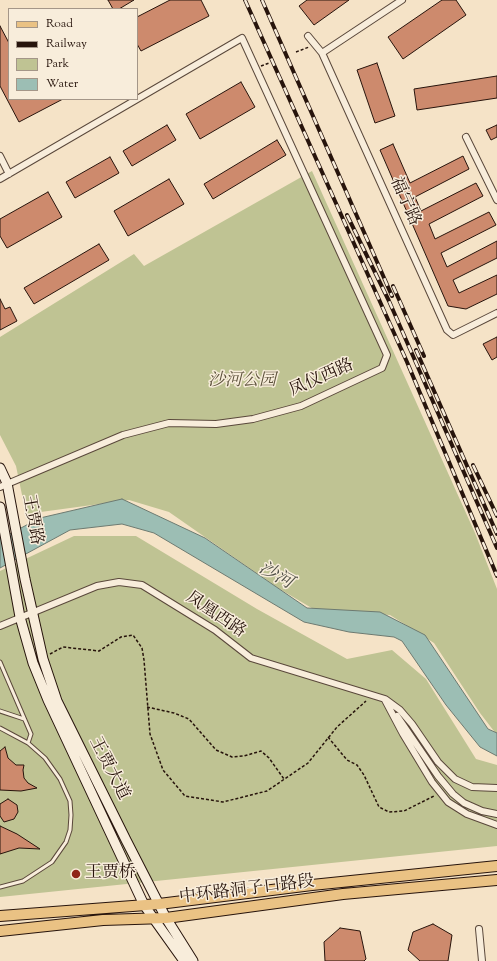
<!DOCTYPE html>
<html>
<head>
<meta charset="utf-8">
<style>
	body { margin:0 }
	#map { position:relative; width:497px; height:961px; overflow:hidden; background:#f5e3c7; font-family:"Sorts Mill Goudy",serif }
	canvas { display:block }
	.legend { position:absolute; left:8px; top:8px; width:130px; height:92px; box-sizing:border-box; background:#f8eddb; border:1px solid #a49688; margin:0; padding:5px 7px; list-style:none; font-size:12px; color:#27140c }
	.legend li { display:flex; align-items:center; gap:8px; height:20px }
	.legend b { width:20px; border:1px solid #a49688 }
</style>
</head>
<body>
<div id="map">
<canvas width="497" height="961"></canvas>
<ul class="legend">
<li><b style="height:5px;background:#eac284"></b>Road</li>
<li><b style="height:5px;background:#27140c"></b>Railway</li>
<li><b style="height:11px;background:#bfc393"></b>Park</li>
<li><b style="height:11px;background:#9cbeb4"></b>Water</li>
</ul>
</div>
<script>
const context = document.querySelector('canvas').getContext('2d');
context.lineJoin = 'round';
function fill(path, color) { context.fillStyle = color; context.fill(path, 'evenodd'); }
const shape = rows => new Path2D(rows.map(r => 'M' + r).join(''));
function strokePath(path, color, width, dash) { context.strokeStyle = color; context.lineWidth = width; context.lineCap = dash ? 'butt' : 'round'; context.setLineDash(dash || []); context.stroke(path); }
function drawText(font, color, halo, rows, align = 'center') {
  context.font = font + ' "Sorts Mill Goudy","Noto Serif SC",serif'; context.lineWidth = 3; context.setLineDash([]); context.textBaseline = 'middle'; context.strokeStyle = halo; context.fillStyle = color; for (const [text, x, y, turn = 0] of rows) {
    context.save(); context.translate(x, y); context.rotate((+turn || 0) * Math.PI / 180); context.textAlign = isNaN(turn) ? turn : align; if (halo) context.strokeText(text, 0, 0); context.fillText(text, 0, 0); context.restore();
  }
}
fill(shape([
	[312,171,475,533,497,589,497,735,480,713,434,643,390,615,315,610,278,588,169,512,129,500,26,514,16,466,0,435,0,337,134,254,144,266],
	[74,536,136,536,257,609,347,659,392,650,426,679,476,759,497,765,497,846,0,897,0,571]
]), '#bfc393');
const water = shape([
	[122,499,205,538,307,608,380,612,425,635,488,729,497,733,497,756,480,747,446,705,402,641,394,637,349,632,304,622,154,533,122,524,70,530,0,568,0,539,40,518,122,499]
]);
fill(water, '#9cbeb4');
strokePath(water, '#6d7a71', 1);
const building = shape([
	[108,0,134,0,119,9,113,9,108,0],
	[170,0,201,0,209,16,141,51,137,44,137,17,170,0],
	[307,0,349,0,314,25,299,6,307,0],
	[442,0,456,0,466,15,403,59,388,37,442,0],
	[0,26,9,43,9,99,63,99,19,122,0,86,0,26],
	[377,63,395,116,375,123,357,70,377,63],
	[497,76,497,98,417,110,414,89,497,76],
	[241,82,255,107,200,139,186,114,241,82],
	[167,125,176,140,132,166,123,151,167,125],
	[497,125,497,137,491,140,486,130,497,125],
	[277,140,286,155,213,199,204,184,277,140],
	[393,144,410,183,463,156,469,169,415,197,421,211,476,183,483,196,429,224,435,239,489,212,496,225,441,253,447,267,497,241,497,258,453,280,459,293,497,275,497,294,466,309,448,306,380,150,393,144],
	[110,157,119,173,75,198,66,182,110,157],
	[169,179,184,204,128,236,114,211,169,179],
	[48,192,62,217,7,248,0,236,0,219,48,192],
	[99,244,109,260,34,304,24,288,99,244],
	[0,299,5,309,10,307,17,321,0,330,0,299],
	[497,337,497,357,492,360,483,344,497,337],
	[5,747,8,758,16,765,24,765,23,770,24,778,28,783,37,788,21,791,0,790,0,751,5,747],
	[8,799,17,805,18,812,14,819,4,822,0,816,0,804,8,799],
	[0,826,17,834,40,849,19,848,0,854,0,826],
	[433,924,452,935,448,961,420,961,408,950,413,932,433,924],
	[340,928,360,931,366,959,364,961,325,961,324,942,340,928]
]);
fill(building, '#cd8a6d');
strokePath(building, '#27140c', 1);
const lane = shape([
	[0,662,31,734,28,743],
	[0,711,24,719],
	[0,728,28,743,45,758,60,779,70,801,71,815,70,830,66,842,52,862,23,881,0,887]
]);
const street = shape([
	[308,36,322,53,447,330,453,335,497,313],
	[322,53,402,0],
	[466,137,497,200],
	[0,156,9,174],
	[0,179,242,38,387,355,382,368,301,406,253,419,216,424,169,423,123,435,0,487],
	[0,626,97,586,119,582,142,585,215,630,251,658,385,699,400,710,412,724,438,762,455,779,472,787,497,788],
	[385,700,403,734,432,782,448,802,467,814,497,825],
	[397,716,438,776,453,794,464,803,482,811,497,814],
	[479,929,482,961]
]);
const secondary = shape([
	[0,468,7,483,25,579,43,659,57,701,126,840,166,918,193,961],
	[0,507,20,617,33,663,48,700,144,905,184,961]
]);
const primary = shape([
	[0,916,159,904,312,885,497,866],
	[0,931,103,920,166,918,343,894,497,880]
]);
strokePath(lane, '#5a483b', 5);
strokePath(street, '#5a483b', 8);
strokePath(secondary, '#27140c', 11);
strokePath(primary, '#27140c', 12);
strokePath(shape([
	[296,52,309,47],
	[261,66,269,63],
	[50,654,63,647,99,651,121,637,133,635,142,648,144,660,150,734,163,770,185,796,223,802,267,791,308,763,337,727,366,701],
	[147,707,174,713,189,719,216,750,232,757,244,756,261,751,269,758,284,779],
	[328,737,347,760,357,765,364,775,379,807,389,812,404,811,434,796]
]), '#27140c', 1.5, [3, 2]);
strokePath(lane, '#f8eddb', 3);
strokePath(street, '#f8eddb', 6);
strokePath(secondary, '#f8eddb', 9);
strokePath(primary, '#eac284', 10);
const rail = shape([
	[245,0,407,362,497,576],
	[262,0,392,296],
	[347,215,389,301,497,548],
	[393,286,424,356],
	[416,350,497,534],
	[473,465,497,516]
]);
strokePath(rail, '#27140c', 4);
strokePath(rail, '#f8eddb', 2.5, [8]);
for (const [x, y, r, color] of [
	[76,874,5,"#8f2418"]
]) { const dot = new Path2D(); dot.arc(x, y, r, 0, 2 * Math.PI); context.fillStyle = color; context.fill(dot); strokePath(dot, '#f8eddb', 1.5); }
drawText('17px', '#27140c', '#f8eddb', [
	["福宁路",404,202,66],
	["凤仪西路",322,379,-24],
	["王贾路",31,520,80],
	["凤凰西路",215,616,34],
	["王贾大道",108,769,63],
	["中环路洞子口路段",247,891,-7]
]);
drawText('italic 17px', '#5c513b', '#f8eddb', [
	["沙河公园",242,382]
]);
drawText('17px', '#27140c', '#f8eddb', [
	["王贾桥",85,874]
], 'left');
drawText('italic 18px', '#505047', '#f8eddb', [
	["沙河",275,577,29]
]);
</script>
</body>
</html>
